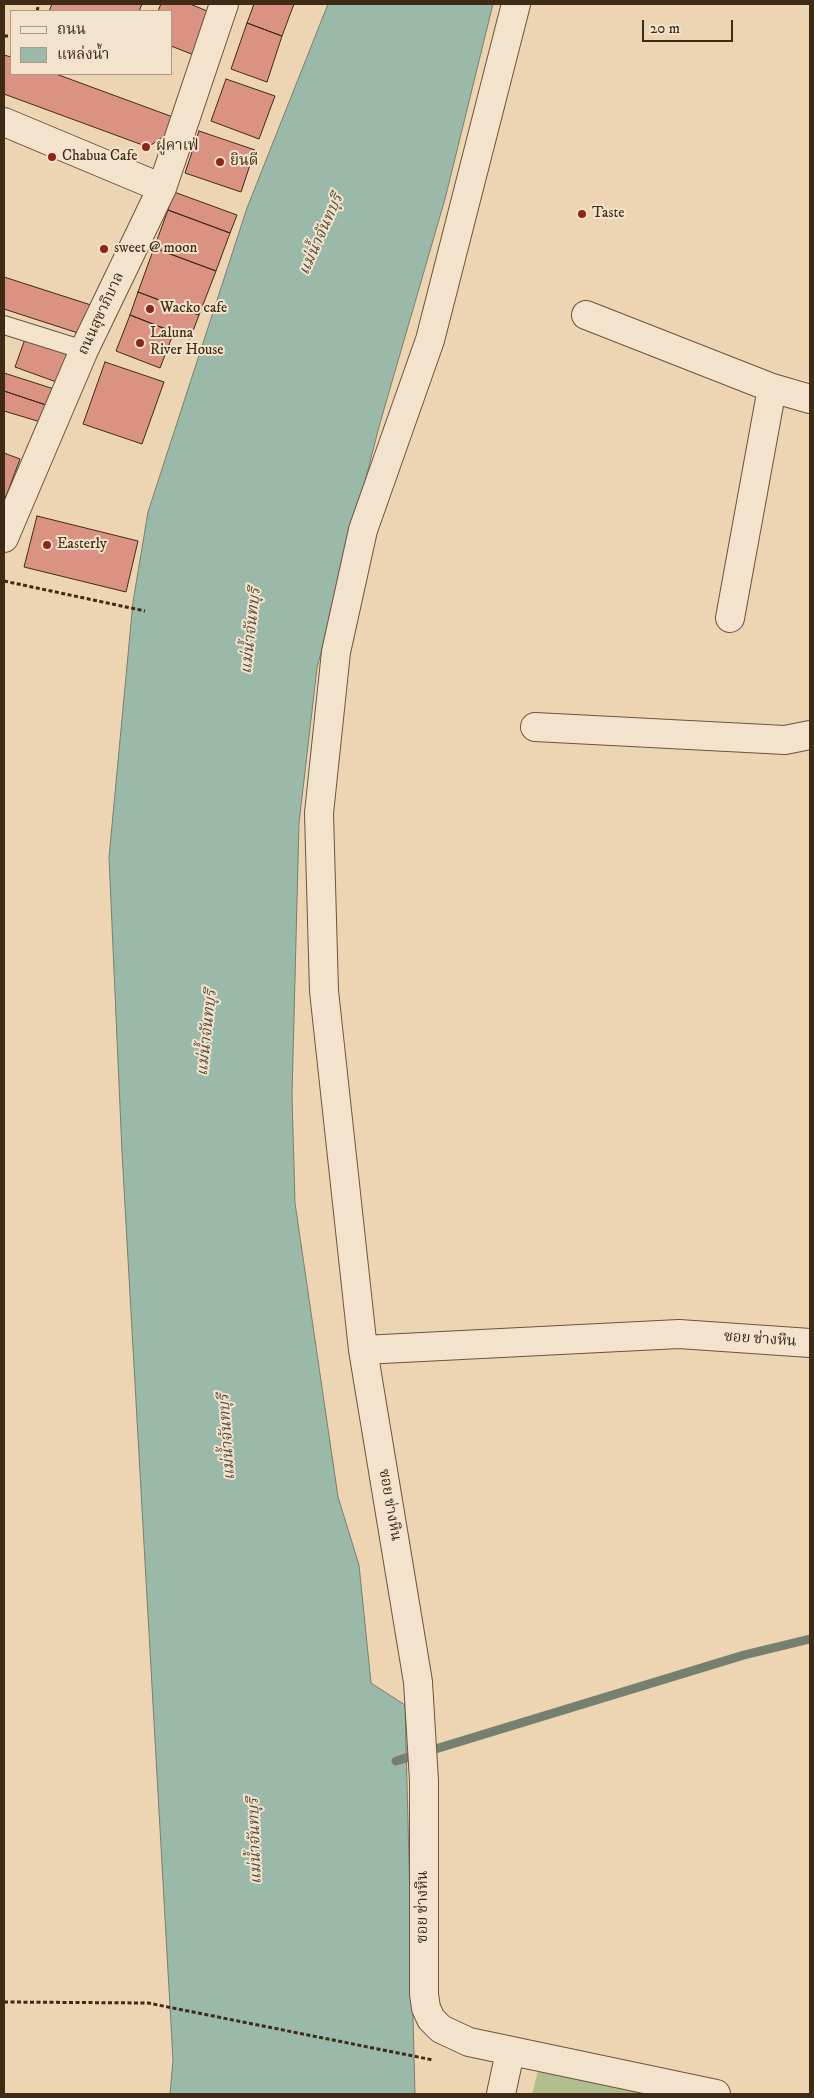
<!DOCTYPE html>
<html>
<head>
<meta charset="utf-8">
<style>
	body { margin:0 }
	#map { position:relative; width:814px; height:2098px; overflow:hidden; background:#edd4b2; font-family:"IM FELL DW Pica","Noto Serif Thai",serif }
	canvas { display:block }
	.frame { position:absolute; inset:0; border:5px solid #3f2a16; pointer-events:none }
	.legend { position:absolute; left:10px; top:10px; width:162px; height:65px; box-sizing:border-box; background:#f3e3cd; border:1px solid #ab9984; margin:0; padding:6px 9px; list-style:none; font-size:15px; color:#3f2a16 }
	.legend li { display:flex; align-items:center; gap:10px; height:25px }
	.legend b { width:25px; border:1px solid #ab9984 }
	.scale { position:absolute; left:642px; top:20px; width:91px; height:22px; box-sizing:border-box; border:2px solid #3f2a16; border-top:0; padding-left:6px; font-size:15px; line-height:18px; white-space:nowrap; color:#3f2a16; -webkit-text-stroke:4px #f3e3cd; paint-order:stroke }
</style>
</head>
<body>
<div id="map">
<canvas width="814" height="2098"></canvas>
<div class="frame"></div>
<ul class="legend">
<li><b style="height:6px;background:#f3e3cd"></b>ถนน</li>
<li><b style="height:14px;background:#9ab9a8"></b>แหล่งน้ำ</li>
</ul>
<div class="scale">20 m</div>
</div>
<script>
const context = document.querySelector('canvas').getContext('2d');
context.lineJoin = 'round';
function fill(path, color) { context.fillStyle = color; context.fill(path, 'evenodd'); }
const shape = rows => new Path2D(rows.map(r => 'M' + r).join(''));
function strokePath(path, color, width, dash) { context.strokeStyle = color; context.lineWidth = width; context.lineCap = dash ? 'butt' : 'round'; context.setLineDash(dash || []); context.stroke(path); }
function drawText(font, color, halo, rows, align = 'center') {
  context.font = font + ' "IM FELL DW Pica","Noto Serif Thai",serif'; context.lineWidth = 4; context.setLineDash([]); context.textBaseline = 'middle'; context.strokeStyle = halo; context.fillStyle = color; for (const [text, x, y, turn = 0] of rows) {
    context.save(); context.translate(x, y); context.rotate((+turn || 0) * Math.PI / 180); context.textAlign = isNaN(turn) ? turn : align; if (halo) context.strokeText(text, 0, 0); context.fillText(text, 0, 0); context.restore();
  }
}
fill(shape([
	[539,2067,667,2094,532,2094]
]), '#b3be90');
const water = shape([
	[328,4,493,4,445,199,380,423,317,668,299,823,292,1095,295,1203,338,1497,359,1565,371,1683,405,1705,415,2094,170,2094,173,2060,122,1152,109,857,133,602,148,512,247,208,328,4]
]);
fill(water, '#9ab9a8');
strokePath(water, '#76806e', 1);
strokePath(shape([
	[396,1761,744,1655,810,1639]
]), '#76806e', 9);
const building = shape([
	[52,4,142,4,139,11,49,11,52,4],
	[161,4,190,4,212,13,194,55,171,46,171,11,158,11,161,4],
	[254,4,294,4,282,36,247,23,254,4],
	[247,23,282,36,267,82,231,69,247,23],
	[4,55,11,57,11,74,56,74,173,117,166,135,148,147,4,94,4,55],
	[226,79,275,96,259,139,211,121,226,79],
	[199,131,255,150,241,192,185,173,199,131],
	[174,192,237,215,230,233,168,210,174,192],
	[168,210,230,233,216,271,154,248,168,210],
	[154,248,216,271,199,315,138,292,154,248],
	[4,277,91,305,81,334,4,309,4,277],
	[138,292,199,315,190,339,130,315,138,292],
	[130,315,174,332,160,368,116,351,130,315],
	[25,339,72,356,62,384,15,367,25,339],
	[105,362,164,382,142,444,83,424,105,362],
	[4,373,54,389,49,406,4,391,4,373],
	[4,391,49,406,44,423,4,411,4,391],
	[4,453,20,459,4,502,4,453],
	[37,516,138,541,126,592,24,567,37,516]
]);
fill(building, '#da9282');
strokePath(building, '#3f2a16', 1);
const service = shape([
	[4,325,84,350]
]);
const minor = shape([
	[516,4,430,340,363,530,336,652,319,813,324,991,363,1350,418,1682,424,1781,424,1994,426,2008,431,2019,441,2029,469,2042,716,2094],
	[4,122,162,188],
	[586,315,772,388,810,399],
	[4,538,84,350,162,188,224,4],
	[730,618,772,388],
	[535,727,785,740,810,735],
	[363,1350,679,1334,810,1343],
	[501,2094,510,2052]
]);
strokePath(service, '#6a543d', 20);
strokePath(minor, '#6a543d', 30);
strokePath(shape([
	[37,11,39,4],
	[4,36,11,36],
	[4,581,145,611],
	[4,2002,148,2003,433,2060]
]), '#3f2a16', 3, [4, 2.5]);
strokePath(service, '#f3e3cd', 18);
strokePath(minor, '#f3e3cd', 28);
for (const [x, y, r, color] of [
	[146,147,5,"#8f2418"],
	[52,157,5,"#8f2418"],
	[220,162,5,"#8f2418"],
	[582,214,5,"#8f2418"],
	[104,249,5,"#8f2418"],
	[150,309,5,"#8f2418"],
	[140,343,5,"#8f2418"],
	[47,545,5,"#8f2418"]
]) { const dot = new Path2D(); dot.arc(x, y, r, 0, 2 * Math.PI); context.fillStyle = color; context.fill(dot); strokePath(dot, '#f3e3cd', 2); }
drawText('15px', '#3f2a16', '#f3e3cd', [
	["ฝูคาเฟ่",156,147],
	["Chabua Cafe",62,157],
	["ยินดี",230,162],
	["Taste",592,214],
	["sweet @ moon",114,249],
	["Wacko cafe",160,309],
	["Laluna",150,334],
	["River House",150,351],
	["Easterly",57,545]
], 'left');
drawText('15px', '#3f2a16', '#f3e3cd', [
	["ถนนสุขาภิบาล",102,314,-65],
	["ซอย ช่างหิน",760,1340,4],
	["ซอย ช่างหิน",389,1505,80],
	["ซอย ช่างหิน",424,1907,-90]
]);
drawText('italic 16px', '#564e3a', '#f3e3cd', [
	["แม่น้ำจันทบุรี",322,235,-66],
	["แม่น้ำจันทบุรี",252,631,-84],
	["แม่น้ำจันทบุรี",208,1033,-84],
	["แม่น้ำจันทบุรี",228,1437,-94],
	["แม่น้ำจันทบุรี",256,1841,-92]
]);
</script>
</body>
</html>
